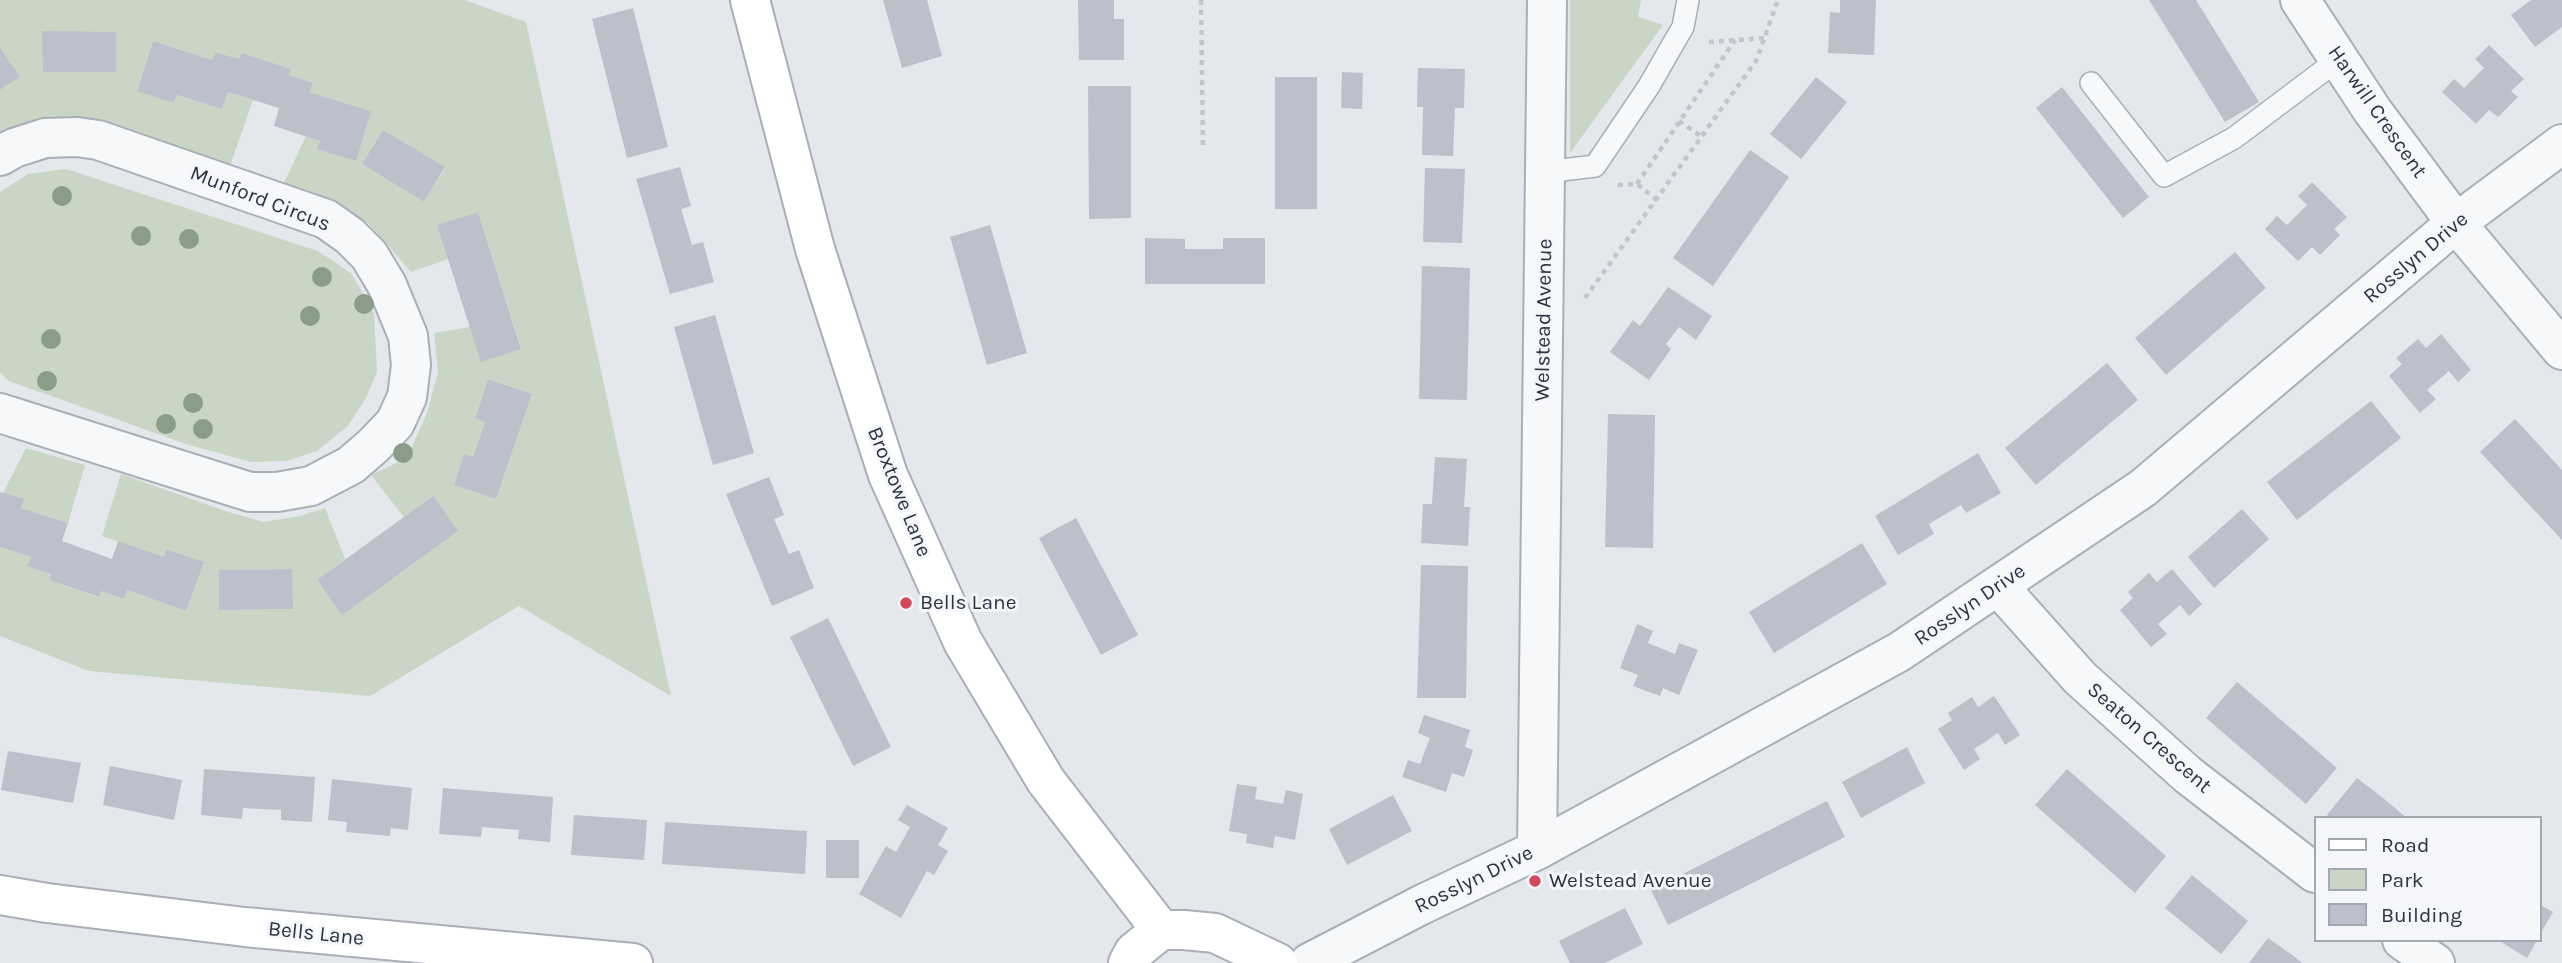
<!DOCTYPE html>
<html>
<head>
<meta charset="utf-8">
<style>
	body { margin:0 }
	#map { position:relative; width:2562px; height:963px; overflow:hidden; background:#e4e7ec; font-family:Karla,sans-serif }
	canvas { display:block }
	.legend { position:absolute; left:2314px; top:816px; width:228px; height:126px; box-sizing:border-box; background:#f4f6f9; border:2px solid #a4a8b1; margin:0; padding:9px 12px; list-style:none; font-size:21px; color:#2b3445 }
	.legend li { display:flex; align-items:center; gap:14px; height:35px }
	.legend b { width:35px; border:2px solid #a4a8b1 }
</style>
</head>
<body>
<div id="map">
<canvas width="2562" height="963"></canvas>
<ul class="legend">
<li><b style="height:9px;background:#fff"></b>Road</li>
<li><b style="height:19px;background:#c9d6c5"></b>Park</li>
<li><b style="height:19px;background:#bbc0ca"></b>Building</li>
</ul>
</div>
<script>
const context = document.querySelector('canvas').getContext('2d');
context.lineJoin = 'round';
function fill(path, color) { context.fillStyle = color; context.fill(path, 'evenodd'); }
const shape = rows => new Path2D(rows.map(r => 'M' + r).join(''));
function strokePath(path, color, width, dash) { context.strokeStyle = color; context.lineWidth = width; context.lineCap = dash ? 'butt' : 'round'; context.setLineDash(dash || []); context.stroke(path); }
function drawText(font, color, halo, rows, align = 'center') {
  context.font = font + ' Karla,sans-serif'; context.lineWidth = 6; context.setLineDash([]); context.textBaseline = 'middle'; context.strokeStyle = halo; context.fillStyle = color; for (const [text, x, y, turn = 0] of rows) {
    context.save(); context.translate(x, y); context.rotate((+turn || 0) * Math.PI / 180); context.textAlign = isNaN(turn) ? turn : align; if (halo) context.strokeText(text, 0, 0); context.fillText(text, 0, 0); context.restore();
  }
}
fill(shape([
	[0,0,464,0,526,22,671,696,519,606,370,696,89,671,0,636,0,547,31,557,28,566,51,574,49,580,98,597,101,591,124,599,127,590,186,611,203,562,166,549,164,557,102,536,121,474,225,511,264,522,300,516,325,508,345,559,317,581,342,614,433,496,404,517,371,475,407,458,427,413,438,372,434,333,470,327,521,348,478,212,438,225,448,259,411,272,369,224,337,206,282,187,306,136,320,141,318,148,371,111,309,92,312,83,289,75,241,53,239,59,215,52,212,60,153,41,137,90,174,103,177,95,222,109,228,92,253,100,229,169,0,145,0,90,19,77,0,48],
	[43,32,116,32,116,72,43,72],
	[383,130,445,168,424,202,362,164],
	[488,379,532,394,496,499,454,485,464,455,473,457,485,422,475,417],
	[292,569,292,609,219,610,219,570],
	[1570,0,1641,0,1638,17,1663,25,1570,153],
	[66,169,318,251,352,274,374,314,377,372,366,398,348,426,317,451,287,461,251,462,189,445,9,381,0,373,0,192,28,174],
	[26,448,85,465,68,523,21,508,23,499,3,493]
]), '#c9d6c5');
fill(shape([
	[883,0,927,0,942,56,902,68],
	[1078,0,1114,0,1114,19,1124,19,1124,60,1079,60],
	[1840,0,1876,0,1874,55,1828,53,1830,12,1840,13],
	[2149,0,2196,0,2259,102,2225,122],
	[2531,0,2562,0,2562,27,2535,47,2511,15],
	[633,8,668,147,627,158,592,19],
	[42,31,116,32,116,72,43,72],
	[153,41,212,60,215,52,239,59,241,53,291,69,289,75,313,83,309,92,371,111,356,161,317,149,320,141,274,126,279,108,228,92,222,109,177,95,174,103,137,91],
	[2489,45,2524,79,2511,91,2518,97,2498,117,2489,110,2476,124,2442,92,2454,79,2464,88,2484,68,2475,59],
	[0,48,20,77,0,90],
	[1418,68,1465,69,1464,108,1455,108,1453,156,1422,155,1423,107,1417,107],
	[1342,72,1363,73,1362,109,1341,108],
	[1275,77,1317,77,1317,209,1275,209],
	[1816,77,1847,102,1801,159,1770,134],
	[1088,86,1131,86,1131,218,1089,219],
	[2062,87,2149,197,2123,218,2036,108],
	[383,130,445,167,424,202,362,164],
	[1750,150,1789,177,1713,286,1673,258],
	[680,167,691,206,681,209,692,245,703,242,714,282,670,294,636,179],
	[1425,168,1465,169,1462,243,1423,242],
	[2312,182,2347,217,2334,229,2340,235,2320,255,2312,247,2298,261,2265,229,2277,216,2287,225,2307,205,2298,196],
	[478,212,521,349,481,362,437,225],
	[990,225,1027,353,987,365,950,237],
	[1145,238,1185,239,1185,249,1223,249,1223,238,1265,238,1265,284,1145,284],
	[2235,252,2266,288,2166,375,2135,338],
	[1422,266,1470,268,1467,400,1419,399],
	[1668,287,1712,316,1696,340,1679,327,1666,344,1671,349,1649,380,1610,352,1633,320,1640,326],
	[715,315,754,453,713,465,674,327],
	[2441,334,2471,370,2458,382,2449,371,2427,390,2436,399,2420,413,2389,376,2402,364,2396,358,2418,339,2426,348],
	[2107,363,2138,400,2036,485,2005,448],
	[488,379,532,394,496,499,454,485,464,454,473,457,485,422,475,418],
	[2371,401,2401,438,2297,520,2267,482],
	[1608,414,1655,415,1653,548,1605,547],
	[2515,419,2562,470,2562,540,2480,452],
	[1978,453,2001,493,1966,513,1961,505,1929,524,1934,534,1898,555,1875,516],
	[1435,457,1467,459,1464,507,1470,507,1468,546,1421,543,1423,504,1432,504],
	[769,477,784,515,774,519,789,554,799,550,814,588,772,606,726,494],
	[0,492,24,499,21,508,68,523,62,541,112,559,118,541,164,557,166,549,204,562,186,611,127,590,124,599,101,591,99,597,49,580,51,574,27,566,31,557,0,547],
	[433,496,458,531,342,615,317,580],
	[2242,509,2269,539,2214,588,2188,557],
	[1076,518,1138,635,1101,655,1039,538],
	[1862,543,1887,584,1774,653,1749,612],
	[1421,565,1468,566,1466,698,1417,698],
	[292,569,293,609,219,610,219,570],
	[2172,569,2202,604,2189,616,2180,605,2158,624,2167,634,2151,647,2120,610,2133,598,2128,592,2149,573,2157,582],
	[828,618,891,747,853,766,790,637],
	[1637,624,1653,631,1648,643,1675,654,1679,643,1698,650,1679,695,1663,688,1660,696,1633,686,1638,675,1620,668],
	[2237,682,2337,768,2306,804,2206,718],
	[1994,696,2020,735,2005,745,1998,733,1985,742,1974,749,1980,759,1964,770,1938,729,1952,720,1948,713,1972,697,1978,707],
	[1424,715,1470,730,1465,747,1473,750,1464,777,1452,773,1446,792,1402,777,1408,760,1420,764,1430,738,1418,733],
	[1907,747,1925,783,1861,818,1842,782],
	[8,751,81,763,73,803,1,790],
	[110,766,182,780,174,820,103,805],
	[204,769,315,777,312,822,281,820,281,810,243,808,242,819,201,815],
	[2067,769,2166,856,2135,893,2035,805],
	[2357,778,2383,798,2407,818,2330,818,2327,815],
	[332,779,412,788,408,830,391,828,390,836,346,832,347,822,328,820],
	[1237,784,1257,787,1255,799,1283,804,1286,790,1303,794,1295,840,1275,836,1273,848,1246,843,1247,834,1229,831],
	[443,788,553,797,550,842,518,839,519,830,482,827,481,837,439,834],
	[1393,795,1412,831,1347,865,1329,829],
	[1827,801,1845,837,1668,925,1651,890],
	[907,805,948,828,938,845,948,851,934,875,927,871,901,918,859,894,886,846,896,852,903,840,910,827,898,820],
	[574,815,647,820,644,860,571,855],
	[665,822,807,831,805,874,662,864],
	[826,840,859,840,859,878,826,878],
	[2192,875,2248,921,2221,954,2165,908],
	[2539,904,2553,912,2539,936],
	[1625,908,1643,944,1605,963,1570,963,1559,941],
	[2268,938,2295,957,2302,963,2249,963],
	[2498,940,2537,940,2527,958]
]), '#bbc0ca');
const service = shape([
	[2091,83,2164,176,2234,138,2339,59],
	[1545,172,1595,166,1649,86,1673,44,1683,27,1688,0]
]);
const minor = shape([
	[2300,0,2372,110,2456,223,2562,350],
	[0,156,14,148,45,138,77,137,98,140,326,219,350,236,369,255,387,285,408,336,411,365,407,397,395,423,373,446,351,465,311,486,277,492,250,492,0,413],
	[1998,586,2080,678,2188,775,2315,873],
	[1537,850,1547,0],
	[2402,940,2435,963],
	[1309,963,1421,905,1537,850,1899,652,2143,488,2456,223,2562,144]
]);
const secondary = shape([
	[750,0,815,249,888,475,963,642,1046,781,1161,930],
	[0,895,47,903,245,927,633,963],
	[1128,963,1134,952,1161,930,1184,930,1215,933,1278,963]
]);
strokePath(service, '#a9aeb7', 24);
strokePath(minor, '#a9aeb7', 42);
strokePath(secondary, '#a9aeb7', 42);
strokePath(shape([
	[1201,0,1203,150],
	[1709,42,1765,38],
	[1679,121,1702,137],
	[1637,184,1735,40],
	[1618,185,1637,184,1657,200],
	[1585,298,1756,61,1778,0]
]), '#c2c5cb', 4.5, [5, 5]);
strokePath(service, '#f7f8fa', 21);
strokePath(minor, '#f7f8fa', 38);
strokePath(secondary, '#fff', 38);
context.fillStyle = '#899d89';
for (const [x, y] of [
	[62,196],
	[141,236],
	[189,239],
	[322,277],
	[364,304],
	[310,316],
	[51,339],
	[47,381],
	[193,403],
	[166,424],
	[203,429],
	[403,453]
]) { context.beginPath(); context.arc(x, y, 10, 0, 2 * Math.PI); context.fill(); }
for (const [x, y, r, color] of [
	[906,603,7,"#d1495b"],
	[1535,881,7,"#d1495b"]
]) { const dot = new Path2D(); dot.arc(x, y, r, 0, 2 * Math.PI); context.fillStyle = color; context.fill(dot); strokePath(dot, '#f4f6f9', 2.5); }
drawText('21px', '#2b3445', '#f4f6f9', [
	["Harwill Crescent",2377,112,55],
	["Munford Circus",260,199,21],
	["Rosslyn Drive",2416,258,-40],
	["Welstead Avenue",1544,320,-89],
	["Broxtowe Lane",899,492,68],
	["Rosslyn Drive",1970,605,-34],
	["Seaton Crescent",2149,738,41],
	["Rosslyn Drive",1474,880,-26],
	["Bells Lane",316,934,6]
]);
drawText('21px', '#2b3445', '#f4f6f9', [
	["Bells Lane",920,603],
	["Welstead Avenue",1549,881]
], 'left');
</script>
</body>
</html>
